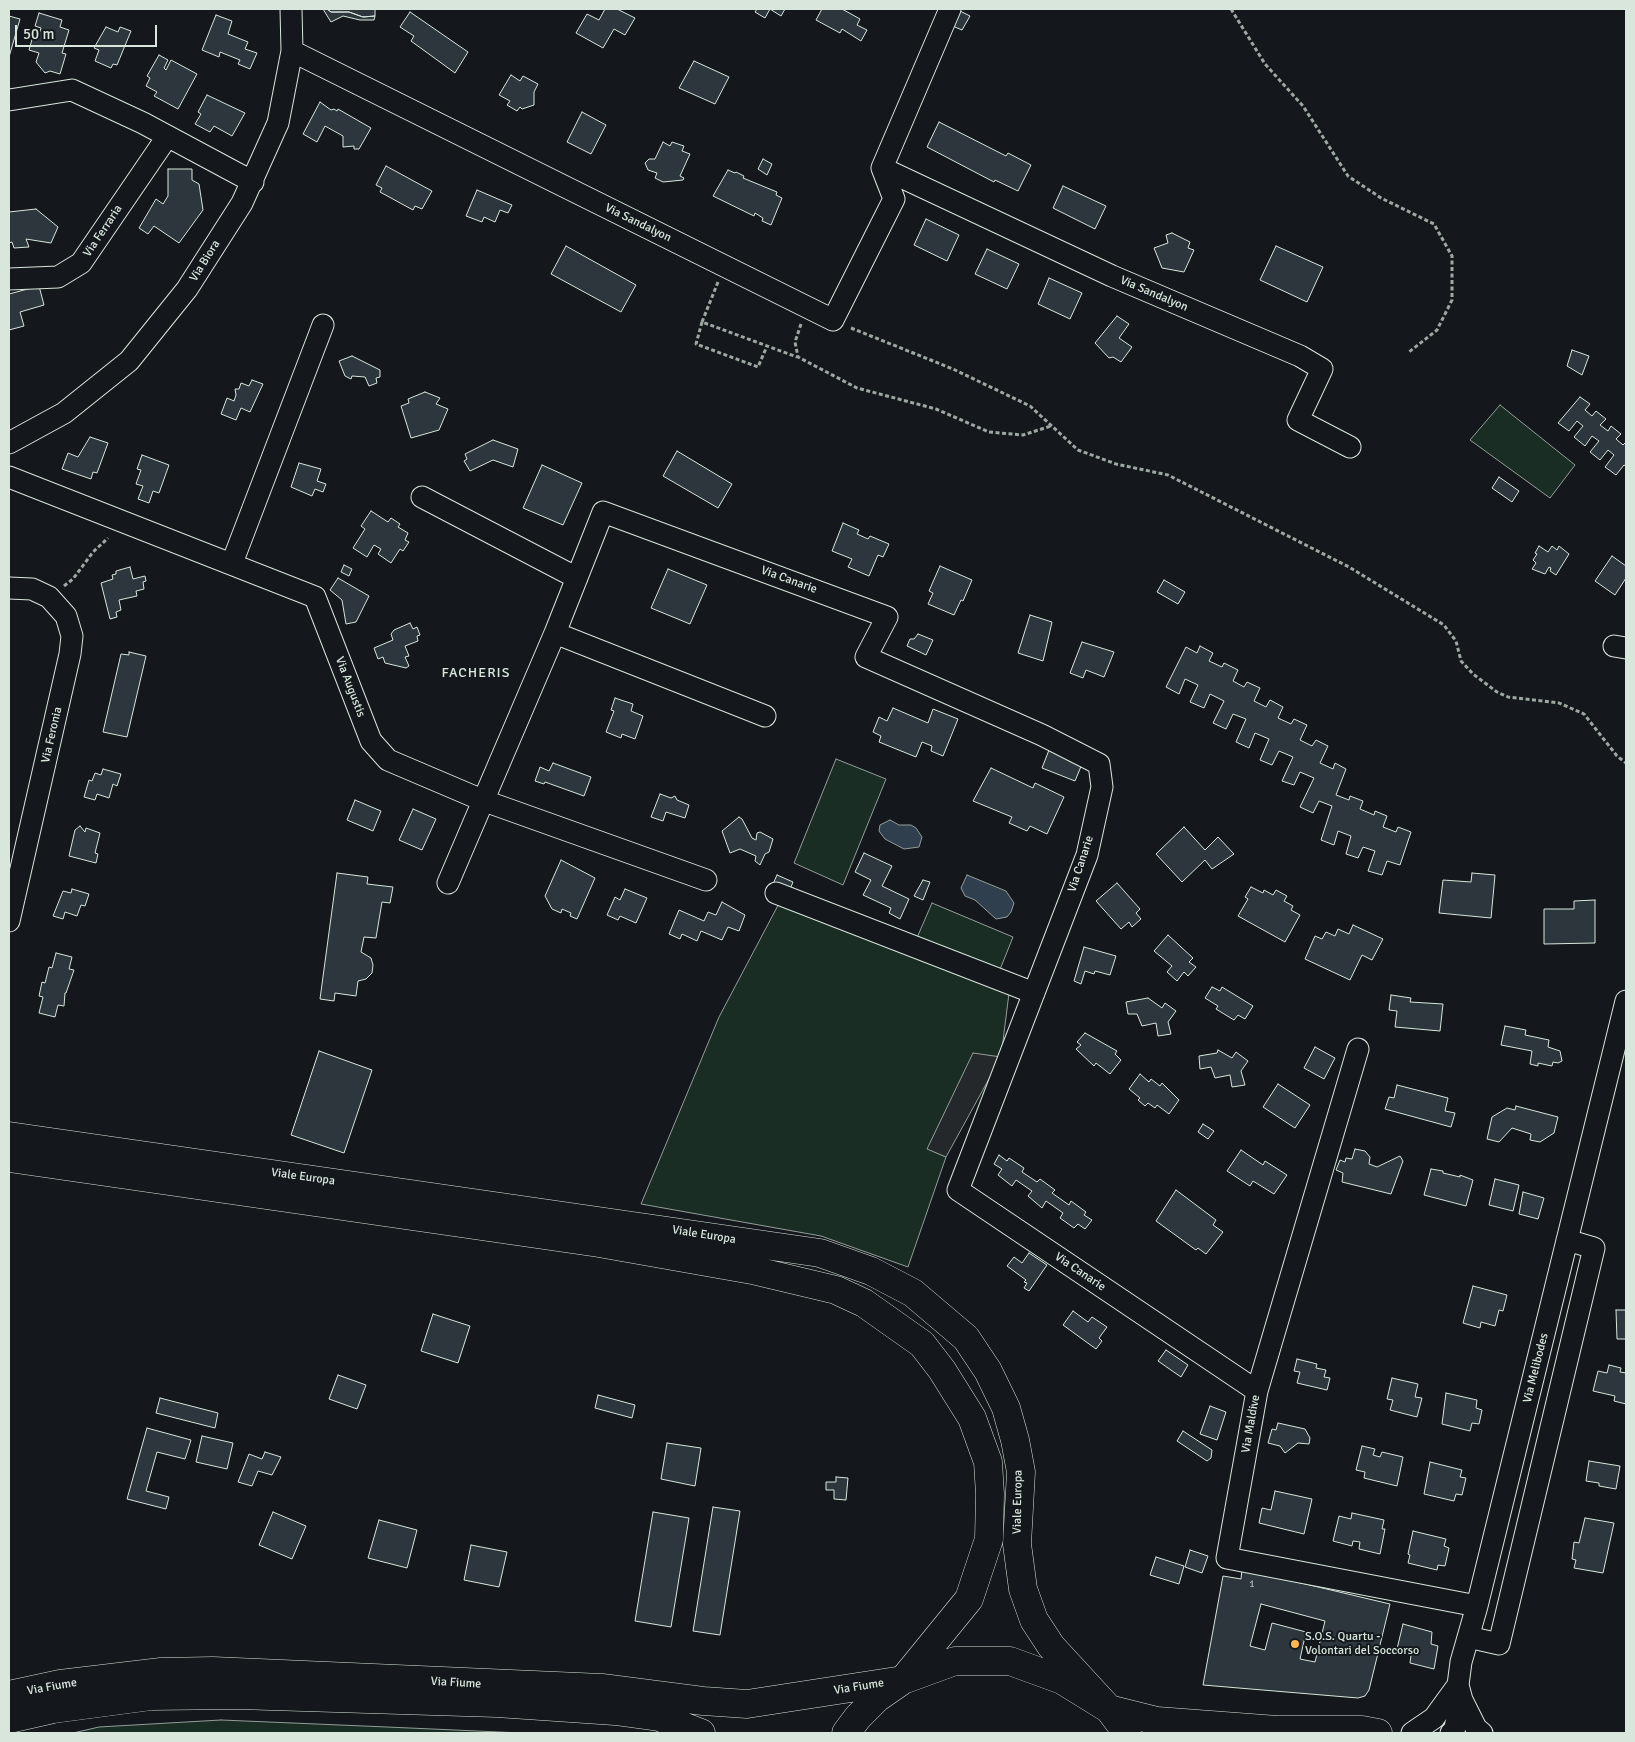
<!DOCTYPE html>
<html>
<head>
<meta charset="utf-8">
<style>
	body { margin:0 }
	#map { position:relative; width:1635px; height:1742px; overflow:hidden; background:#14181c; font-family:Signika,sans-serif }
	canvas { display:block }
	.frame { position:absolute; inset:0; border:10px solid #d8e6dc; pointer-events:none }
	.scale { position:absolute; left:15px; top:25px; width:142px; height:22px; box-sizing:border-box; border:2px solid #d8e6dc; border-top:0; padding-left:6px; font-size:15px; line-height:18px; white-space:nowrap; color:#d8e6dc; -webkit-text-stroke:4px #14181c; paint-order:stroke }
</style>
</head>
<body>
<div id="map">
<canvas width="1635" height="1742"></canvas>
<div class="frame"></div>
<div class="scale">50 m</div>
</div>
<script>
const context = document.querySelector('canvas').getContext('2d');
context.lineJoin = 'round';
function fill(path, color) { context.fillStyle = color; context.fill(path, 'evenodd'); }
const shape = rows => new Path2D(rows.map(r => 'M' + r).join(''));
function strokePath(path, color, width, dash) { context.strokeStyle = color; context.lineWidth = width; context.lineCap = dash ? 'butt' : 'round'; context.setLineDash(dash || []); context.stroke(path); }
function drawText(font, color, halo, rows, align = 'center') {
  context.font = font + ' Signika,sans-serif'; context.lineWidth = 4; context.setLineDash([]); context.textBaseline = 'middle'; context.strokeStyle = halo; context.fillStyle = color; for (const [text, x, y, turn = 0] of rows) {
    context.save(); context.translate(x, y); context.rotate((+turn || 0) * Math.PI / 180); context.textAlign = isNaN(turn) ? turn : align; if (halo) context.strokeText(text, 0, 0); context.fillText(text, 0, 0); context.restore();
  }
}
const green = shape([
	[1500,405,1575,465,1550,498,1470,440,1500,405],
	[836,759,886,779,843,885,794,863,836,759],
	[784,894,1009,993,1001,1057,928,1149,946,1157,908,1267,821,1236,641,1204,719,1017,784,894],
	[932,903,1013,937,999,972,916,940,932,903],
	[221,1720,387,1727,522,1733,73,1733,99,1727,221,1720]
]);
fill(green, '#1a2d24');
strokePath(green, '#939e99', 1);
const parking = shape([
	[973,1053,1001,1057,946,1157,927,1149,973,1053]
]);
fill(parking, '#24282b');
strokePath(parking, '#939e99', 1);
const water = shape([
	[890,820,899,825,911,825,916,828,922,837,919,847,904,849,885,839,879,831,880,825,890,820],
	[967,875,1006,891,1014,903,1011,912,1007,917,996,919,975,900,965,896,961,888,967,875]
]);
fill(water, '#2f3f4d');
strokePath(water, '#939e99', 1);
const building = shape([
	[323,9,327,9,331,12,349,12,363,17,375,16,374,20,360,20,343,16,331,22,323,9],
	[327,9,375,9,375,16,363,17,349,12,331,12,327,9],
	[605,9,617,9,635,18,625,35,614,29,603,48,576,33,587,14,599,20,605,9],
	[757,9,785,9,781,16,770,9,765,18,755,12,757,9],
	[822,9,842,9,860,19,857,25,867,30,861,41,842,29,840,33,816,20,822,9],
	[956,9,970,16,962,30,948,24,956,9],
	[410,12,468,52,455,73,411,41,414,36,400,27,410,12],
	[39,13,62,20,60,27,69,30,62,53,66,54,60,74,50,71,45,73,36,62,39,53,29,50,33,36,38,37,41,28,35,26,39,13],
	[216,15,232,21,228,34,248,42,245,49,257,53,250,69,238,64,240,60,220,52,219,57,202,50,216,15],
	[9,16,20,19,9,57,9,16],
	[106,27,118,32,120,27,131,31,117,65,113,64,111,68,95,61,99,50,94,48,106,27],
	[159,55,168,60,164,68,166,70,171,60,197,74,178,109,154,96,157,92,146,86,150,78,147,76,159,55],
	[694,61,729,77,715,104,679,88,694,61],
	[511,75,520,81,523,76,538,84,534,92,534,105,522,109,520,107,517,111,507,105,510,101,499,95,511,75],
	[207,95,245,113,232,136,214,126,210,132,195,124,201,114,198,112,207,95],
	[320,102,331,110,334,109,337,111,338,109,371,128,359,149,354,149,354,146,343,147,343,136,325,126,317,142,303,134,320,102],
	[582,112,606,125,591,154,567,142,582,112],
	[939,122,1006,156,1008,153,1031,165,1018,191,995,180,994,182,927,147,939,122],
	[663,142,670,146,672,142,684,146,682,151,690,154,680,176,684,178,683,180,663,182,655,178,657,173,648,170,645,163,649,159,655,159,663,142],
	[763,159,772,164,767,175,758,169,763,159],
	[386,166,432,191,422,209,415,206,413,210,380,192,382,188,376,185,386,166],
	[168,169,192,169,192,180,199,184,203,210,179,243,154,226,148,234,139,228,156,199,163,204,168,196,168,169],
	[728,170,735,173,736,172,744,176,743,178,777,192,776,195,782,198,771,225,762,221,763,218,755,213,754,216,713,196,728,170],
	[1063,186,1106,206,1095,229,1053,208,1063,186],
	[477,190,512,205,508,213,500,210,495,222,484,217,482,222,466,216,477,190],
	[36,209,58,227,51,243,26,239,29,247,14,248,12,242,9,243,9,212,36,209],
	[926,219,959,235,947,261,914,245,926,219],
	[1172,233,1190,242,1188,248,1194,250,1184,272,1162,268,1154,248,1168,243,1166,235,1172,233],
	[566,246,636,285,621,312,551,274,566,246],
	[1276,246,1323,267,1307,302,1260,280,1276,246],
	[987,249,1019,264,1007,289,975,274,987,249],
	[1049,278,1082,293,1070,319,1038,304,1049,278],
	[39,286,44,305,20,312,24,326,9,330,9,294,39,286],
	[1117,316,1129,324,1119,338,1132,347,1121,362,1113,357,1109,358,1095,343,1117,316],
	[1572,350,1589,356,1582,375,1567,366,1572,350],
	[352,356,380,370,380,377,376,378,377,383,369,386,365,377,352,376,351,379,345,376,339,361,352,356],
	[252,380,263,384,250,412,241,408,236,420,221,414,227,398,234,401,236,395,235,389,239,389,241,383,249,386,252,380],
	[425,392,440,398,436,404,448,409,439,430,411,438,401,406,409,403,408,399,425,392],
	[1580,397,1590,404,1585,410,1592,416,1596,411,1606,419,1600,425,1608,431,1611,426,1621,434,1616,439,1623,445,1626,442,1626,466,1624,465,1616,475,1605,467,1614,455,1608,450,1600,460,1590,452,1599,441,1592,436,1585,446,1574,437,1583,426,1577,421,1569,431,1558,423,1580,397],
	[90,437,108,443,97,473,93,472,91,479,62,469,68,453,78,457,90,437],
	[493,440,518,449,513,467,493,460,470,471,464,461,467,459,465,454,493,440],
	[677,451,732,484,718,508,663,476,677,451],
	[142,455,169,465,159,493,153,491,149,503,138,499,143,486,136,484,141,470,137,469,142,455],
	[299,463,321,469,317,481,326,484,323,492,315,489,312,496,291,487,299,463],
	[542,465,582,483,563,525,523,508,542,465],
	[1499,477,1519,491,1512,502,1492,488,1499,477],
	[371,511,388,522,391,518,400,524,398,527,408,533,405,540,409,542,403,551,400,549,391,563,378,554,381,549,374,545,367,557,353,548,365,529,361,526,371,511],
	[843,523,859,530,857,534,868,539,870,536,889,544,883,557,878,555,869,576,848,567,852,559,832,551,843,523],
	[1539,546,1548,552,1552,546,1557,550,1559,546,1569,554,1556,575,1550,571,1551,568,1549,567,1545,574,1532,569,1536,563,1533,560,1537,554,1535,553,1539,546],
	[1612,556,1626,566,1626,578,1615,595,1595,581,1612,556],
	[344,565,352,569,349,576,341,572,344,565],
	[940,566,972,580,963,601,961,600,954,615,928,604,933,593,929,591,940,566],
	[130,567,133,579,145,576,146,581,143,582,144,589,136,591,137,596,119,600,121,610,116,612,117,617,110,619,101,583,113,579,112,575,116,574,116,571,130,567],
	[668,569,707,585,690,624,651,608,668,569],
	[338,578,369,596,356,622,346,624,342,600,330,590,338,578],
	[1164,580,1185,592,1178,604,1157,592,1164,580],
	[1030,615,1052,622,1043,661,1018,653,1030,615],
	[410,623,413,629,417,627,420,635,417,636,418,641,405,646,409,656,405,657,409,666,406,668,385,663,383,657,378,659,374,648,393,640,391,634,394,630,410,623],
	[918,634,933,640,926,655,907,646,910,639,914,639,918,634],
	[1082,642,1114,652,1104,677,1086,670,1083,678,1070,673,1082,642],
	[1200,646,1213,653,1209,661,1222,667,1224,663,1238,670,1233,681,1244,687,1247,682,1260,688,1254,701,1266,707,1270,700,1283,707,1278,718,1291,724,1294,719,1307,725,1300,740,1312,746,1316,740,1328,746,1320,763,1333,769,1335,763,1346,769,1336,795,1349,800,1350,796,1363,801,1360,809,1374,815,1375,811,1387,816,1383,827,1396,832,1398,827,1411,832,1400,865,1387,861,1382,875,1368,871,1375,851,1363,847,1358,858,1346,854,1351,836,1338,831,1334,845,1321,840,1332,806,1319,801,1313,813,1300,807,1314,778,1300,772,1294,785,1282,781,1293,757,1279,751,1272,765,1260,760,1269,739,1255,733,1249,748,1236,742,1246,719,1233,714,1226,729,1213,723,1224,701,1210,694,1204,708,1190,702,1198,685,1185,679,1179,694,1166,687,1186,647,1197,653,1200,646],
	[129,652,146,656,127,737,103,732,121,654,129,655,129,652],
	[615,698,633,704,631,711,643,716,635,739,622,734,621,738,606,732,614,711,611,710,615,698],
	[893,708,928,723,933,709,958,719,943,756,931,751,932,746,922,742,916,757,879,742,881,736,873,732,879,717,887,721,893,708],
	[1049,750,1082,764,1075,781,1042,768,1049,750],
	[553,763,591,777,584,796,545,782,544,784,535,781,540,767,549,771,553,763],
	[991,768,1033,788,1035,783,1064,797,1047,834,1030,826,1027,831,1009,823,1012,817,973,801,991,768],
	[103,769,121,774,117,786,113,784,109,798,97,794,95,800,84,797,89,780,92,781,95,773,101,775,103,769],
	[660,794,671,798,675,796,677,800,689,805,685,818,666,812,663,821,651,817,660,794],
	[355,800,381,811,373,831,347,820,355,800],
	[413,809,436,819,422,850,399,840,413,809],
	[739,817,742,819,752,838,756,840,757,833,760,832,773,839,769,852,765,854,760,865,755,861,756,856,740,849,730,853,722,831,739,817],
	[80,826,85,832,86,828,100,833,95,853,98,854,96,863,69,856,75,830,80,826],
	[1184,827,1205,850,1218,837,1234,854,1212,869,1205,860,1182,882,1156,854,1184,827],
	[864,853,892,866,882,886,909,899,900,919,889,913,891,908,863,895,871,880,855,872,864,853],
	[561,860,595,878,577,919,570,916,571,913,562,909,561,913,552,909,545,896,561,860],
	[337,873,368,877,367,884,393,887,390,903,382,902,376,938,364,937,361,952,371,958,373,965,372,973,366,979,358,981,356,996,335,993,334,1001,320,999,337,873],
	[1472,873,1495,875,1491,918,1439,913,1443,880,1471,882,1472,873],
	[777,875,793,882,789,892,773,884,777,875],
	[923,880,930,882,923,900,914,896,923,880],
	[1117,883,1140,909,1136,913,1141,919,1132,927,1129,922,1121,929,1096,901,1117,883],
	[1251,887,1263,893,1264,890,1273,895,1276,890,1287,896,1284,901,1293,906,1291,910,1300,915,1285,942,1238,916,1248,899,1245,897,1251,887],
	[72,889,89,894,85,906,81,905,77,916,65,912,63,919,53,916,63,891,71,893,72,889],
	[625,889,647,898,636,923,620,916,618,920,607,915,615,897,620,900,625,889],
	[1595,900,1595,943,1544,944,1544,909,1574,909,1574,901,1595,900],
	[722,902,745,915,739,931,728,927,722,940,701,931,697,941,682,934,680,939,669,934,679,910,704,921,708,912,716,915,722,902],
	[1353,925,1383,939,1372,960,1362,955,1350,980,1305,959,1315,936,1322,939,1326,932,1335,936,1338,929,1349,934,1353,925],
	[1168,935,1193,958,1189,962,1196,967,1188,976,1184,972,1177,981,1167,972,1172,966,1154,951,1168,935],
	[1084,947,1116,956,1110,975,1095,971,1094,974,1085,971,1081,984,1074,981,1084,947],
	[56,953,72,957,69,969,74,970,66,993,65,993,64,1006,58,1005,55,1017,39,1013,43,997,39,996,42,982,45,983,49,967,52,968,56,953],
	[1212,987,1220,991,1222,987,1253,1006,1245,1019,1238,1015,1234,1020,1216,1009,1218,1006,1205,998,1212,987],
	[1391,995,1411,998,1410,1002,1443,1004,1440,1031,1395,1027,1397,1011,1389,1010,1391,995],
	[1148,998,1162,1008,1165,1003,1176,1011,1168,1022,1171,1034,1158,1036,1156,1023,1142,1026,1137,1014,1128,1014,1126,1002,1148,998],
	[1505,1026,1526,1030,1525,1035,1549,1040,1548,1047,1560,1051,1562,1061,1558,1063,1553,1062,1552,1066,1538,1063,1538,1066,1530,1064,1532,1051,1501,1045,1505,1026],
	[1085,1033,1117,1051,1115,1054,1121,1060,1110,1074,1096,1063,1094,1066,1076,1049,1081,1045,1077,1042,1085,1033],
	[1315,1047,1335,1058,1324,1079,1304,1068,1315,1047],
	[1218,1050,1232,1058,1236,1052,1248,1061,1241,1071,1245,1085,1232,1087,1230,1075,1215,1078,1211,1067,1200,1069,1199,1056,1217,1053,1218,1050],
	[319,1051,372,1070,344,1153,291,1135,319,1051],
	[1140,1074,1149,1082,1151,1079,1160,1086,1162,1083,1179,1100,1169,1114,1157,1105,1155,1108,1148,1103,1145,1106,1138,1100,1140,1098,1129,1089,1140,1074],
	[1278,1084,1310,1105,1295,1128,1263,1107,1278,1084],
	[1397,1085,1448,1098,1445,1111,1455,1113,1451,1127,1385,1109,1389,1097,1394,1098,1397,1085],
	[1516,1106,1558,1117,1554,1133,1540,1142,1530,1140,1531,1134,1512,1128,1499,1142,1487,1139,1492,1117,1507,1108,1515,1110,1516,1106],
	[1203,1124,1214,1131,1208,1139,1198,1132,1203,1124],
	[1355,1149,1365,1151,1370,1157,1369,1164,1377,1167,1400,1156,1403,1161,1391,1194,1342,1182,1343,1173,1336,1170,1340,1160,1345,1162,1346,1158,1352,1159,1355,1149],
	[1241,1150,1263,1165,1265,1161,1287,1175,1274,1194,1253,1181,1250,1186,1227,1171,1241,1150],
	[999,1155,1007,1161,1009,1158,1024,1168,1022,1172,1037,1182,1040,1179,1055,1190,1052,1193,1069,1205,1071,1201,1086,1212,1084,1215,1092,1220,1085,1229,1078,1224,1074,1228,1060,1218,1063,1213,1046,1201,1042,1208,1028,1196,1032,1191,1016,1180,1012,1186,998,1175,1002,1169,994,1164,999,1155],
	[1431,1169,1443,1171,1443,1173,1460,1177,1460,1175,1473,1180,1466,1206,1424,1195,1431,1169],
	[1495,1179,1519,1185,1513,1211,1489,1205,1495,1179],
	[1176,1190,1216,1220,1213,1225,1223,1232,1206,1254,1198,1248,1196,1250,1156,1221,1176,1190],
	[1523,1192,1544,1198,1538,1219,1519,1214,1523,1192],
	[1029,1253,1047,1265,1029,1291,1024,1288,1027,1283,1024,1282,1026,1280,1007,1266,1014,1257,1022,1263,1029,1253],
	[1473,1286,1507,1295,1503,1311,1499,1310,1495,1326,1481,1322,1480,1328,1463,1323,1473,1286],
	[1616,1310,1626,1310,1626,1339,1617,1339,1616,1310],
	[1073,1311,1088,1322,1092,1317,1107,1327,1099,1338,1102,1341,1096,1349,1063,1325,1073,1311],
	[433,1314,470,1326,458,1363,421,1351,433,1314],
	[1166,1350,1188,1365,1181,1377,1158,1361,1166,1350],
	[1297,1359,1317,1364,1316,1368,1326,1370,1324,1377,1330,1378,1327,1390,1297,1383,1300,1372,1294,1371,1297,1359],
	[1609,1365,1621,1368,1620,1372,1626,1373,1626,1404,1614,1401,1615,1396,1593,1391,1598,1371,1607,1373,1609,1365],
	[338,1375,366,1385,357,1409,329,1399,338,1375],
	[1392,1378,1418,1384,1415,1397,1422,1398,1417,1417,1390,1410,1393,1400,1387,1399,1392,1378],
	[1446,1393,1477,1400,1476,1408,1482,1410,1479,1424,1472,1423,1470,1431,1442,1424,1446,1393],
	[598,1395,635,1405,632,1418,595,1408,598,1395],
	[160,1398,218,1413,215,1428,156,1413,160,1398],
	[1210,1406,1226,1412,1217,1440,1200,1434,1210,1406],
	[1278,1423,1305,1429,1310,1438,1309,1444,1298,1443,1285,1453,1280,1446,1268,1443,1272,1429,1276,1430,1278,1423],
	[147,1428,191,1440,185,1459,157,1452,146,1491,169,1497,166,1509,127,1499,147,1428],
	[1183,1431,1212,1450,1211,1458,1207,1461,1177,1441,1183,1431],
	[202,1436,233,1443,227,1469,196,1462,202,1436],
	[667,1443,701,1448,695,1486,661,1479,667,1443],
	[1362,1446,1375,1449,1373,1455,1380,1457,1382,1452,1403,1457,1397,1486,1364,1478,1365,1472,1356,1470,1362,1446],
	[265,1452,281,1457,272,1475,258,1471,252,1486,238,1482,249,1454,262,1459,265,1452],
	[1589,1461,1620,1466,1616,1489,1599,1486,1599,1483,1586,1481,1589,1461],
	[1430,1462,1462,1470,1460,1477,1466,1478,1462,1495,1456,1494,1454,1501,1424,1494,1430,1462],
	[836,1477,848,1478,846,1500,834,1499,834,1490,826,1490,826,1482,836,1482,836,1477],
	[1275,1491,1312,1499,1304,1534,1259,1523,1262,1508,1271,1510,1275,1491],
	[713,1507,740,1511,720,1635,693,1631,713,1507],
	[273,1512,306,1526,292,1559,259,1545,273,1512],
	[653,1512,689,1518,671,1627,635,1621,653,1512],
	[1352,1513,1384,1520,1382,1529,1385,1529,1380,1554,1359,1549,1360,1542,1353,1541,1352,1546,1333,1541,1339,1516,1351,1519,1352,1513],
	[1585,1518,1614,1523,1603,1573,1574,1568,1576,1560,1572,1559,1574,1542,1579,1543,1585,1518],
	[379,1520,417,1530,407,1568,368,1558,379,1520],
	[1413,1531,1446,1539,1444,1546,1449,1548,1445,1566,1438,1565,1437,1570,1408,1563,1410,1555,1408,1554,1413,1531],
	[471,1545,507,1552,499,1587,464,1580,471,1545],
	[1190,1550,1208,1556,1202,1573,1185,1567,1190,1550],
	[1156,1557,1184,1566,1179,1584,1150,1575,1156,1557],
	[1242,1569,1390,1604,1369,1690,1365,1696,1358,1698,1203,1685,1223,1576,1241,1579,1242,1569],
	[1261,1604,1325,1621,1315,1662,1300,1659,1306,1632,1272,1623,1265,1650,1250,1646,1261,1604],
	[1403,1624,1432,1632,1431,1644,1438,1646,1434,1669,1410,1663,1411,1655,1396,1653,1403,1624]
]);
fill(building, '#2c363c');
strokePath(building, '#d8e6dc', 1);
const minor = shape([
	[292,51,833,320,894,199,882,168,950,9],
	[9,100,72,90,143,123,253,182],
	[882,168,1112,276,1300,356,1322,369,1298,420,1350,447],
	[9,279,58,277,81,263,167,137],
	[9,443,64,413,129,361,187,289,242,203,278,123,292,51,291,9],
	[9,477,315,597,371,741,388,760,482,800,706,880],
	[422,497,577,578],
	[232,563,323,325],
	[9,588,32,589,49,597,66,616,72,636,70,654,9,921],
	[555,633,765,716],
	[1614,646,1626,648],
	[448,883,555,633,603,512,887,617,866,657,1042,735,1099,764,1102,787,1087,855,958,1190,1257,1391],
	[776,893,1034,993],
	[1358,1049,1257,1391,1227,1558,1477,1606],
	[1468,1637,1499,1644,1594,1248,1567,1240],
	[1462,1700,1476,1728,1482,1733],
	[1412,1733,1434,1718,1458,1685],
	[1451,1733,1454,1731,1462,1700,1458,1685,1461,1662,1477,1606,1626,1001]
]);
const major = shape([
	[9,1136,820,1253,871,1271,913,1293,966,1338,988,1371,1006,1408,1015,1440,1021,1472,1017,1544,1023,1589,1034,1620,1051,1646,1109,1709],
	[9,1158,599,1243,752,1270,836,1290,864,1303,922,1344,942,1370,972,1418,988,1462,990,1494,989,1539,969,1599,903,1680],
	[9,1695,60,1684,161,1672,213,1671,602,1688,703,1701,747,1704,903,1680],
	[1109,1709,1157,1721,1277,1730,1362,1730,1378,1733],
	[9,1719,53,1709,151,1696,238,1695,497,1703,615,1711,659,1717,701,1733],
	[846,1733,858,1717,877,1698,903,1680,955,1661,1010,1661,1062,1680,1109,1709,1127,1733]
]);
strokePath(minor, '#d8e6dc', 23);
strokePath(major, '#d8e6dc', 29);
strokePath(shape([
	[1231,9,1265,64,1303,106,1348,176,1381,198,1434,224,1452,256,1452,300,1437,330,1409,352],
	[718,282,702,322,797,357],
	[702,322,696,344,758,367,767,346],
	[801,324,795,342,798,357,857,388,936,409,989,432,1023,435,1051,426],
	[851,328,953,369,1030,406,1078,450,1116,464,1168,475,1349,567,1444,625,1456,641,1461,661,1473,674,1497,692,1508,697,1559,703,1584,714,1617,756,1626,763],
	[64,586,73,579,93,552,108,538]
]), '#9da8a2', 3, [4, 2.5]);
strokePath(minor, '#14181c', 21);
strokePath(major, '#14181c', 28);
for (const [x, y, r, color] of [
	[1295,1644,5,"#ffb74d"]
]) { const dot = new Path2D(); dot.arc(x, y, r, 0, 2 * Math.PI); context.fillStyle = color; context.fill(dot); strokePath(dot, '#14181c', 2); }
drawText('10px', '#adbab4', null, [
	["1",1252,1584]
]);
drawText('12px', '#d8e6dc', '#14181c', [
	["Via Sandalyon",638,223,26],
	["Via Ferraria",103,231,-56],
	["Via Biora",205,261,-58],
	["Via Sandalyon",1154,294,23],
	["Via Canarie",789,580,20],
	["Via Augustis",350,687,69],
	["Via Feronia",52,735,-77],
	["Via Canarie",1081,864,-72],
	["Viale Europa",303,1177,8],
	["Viale Europa",704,1235,9],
	["Via Canarie",1080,1272,34],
	["Via Melibodes",1536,1368,-76],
	["Via Maldive",1251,1424,-80],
	["Viale Europa",1018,1502,-89],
	["Via Fiume",456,1683,3],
	["Via Fiume",52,1687,-10],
	["Via Fiume",859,1687,-9]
]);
drawText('12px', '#d8e6dc', '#14181c', [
	["S.O.S. Quartu -",1305,1637],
	["Volontari del Soccorso",1305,1651]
], 'left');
context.letterSpacing = '1px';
drawText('14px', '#d8e6dc', '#14181c', [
	["FACHERIS",476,673]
]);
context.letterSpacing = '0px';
</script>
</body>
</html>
